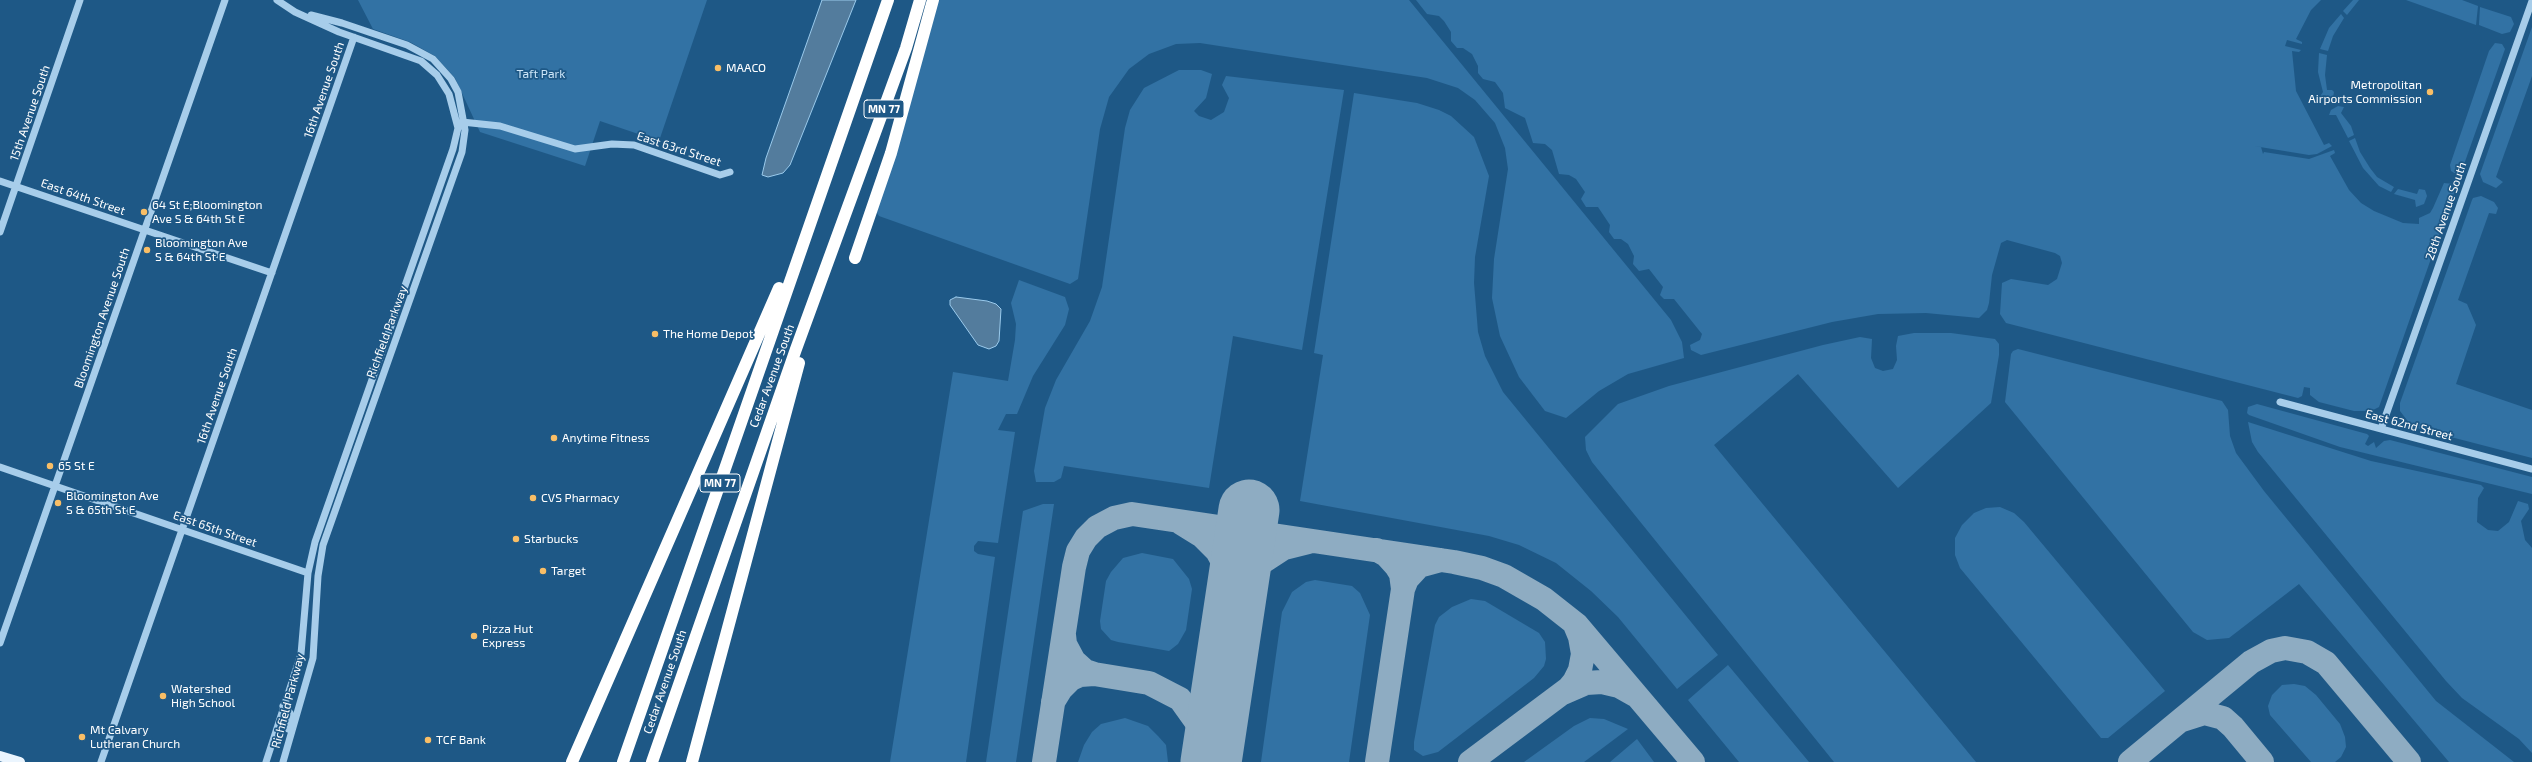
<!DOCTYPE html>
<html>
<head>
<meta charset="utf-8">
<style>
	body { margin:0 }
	canvas { display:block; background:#1e5886 }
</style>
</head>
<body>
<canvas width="2532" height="762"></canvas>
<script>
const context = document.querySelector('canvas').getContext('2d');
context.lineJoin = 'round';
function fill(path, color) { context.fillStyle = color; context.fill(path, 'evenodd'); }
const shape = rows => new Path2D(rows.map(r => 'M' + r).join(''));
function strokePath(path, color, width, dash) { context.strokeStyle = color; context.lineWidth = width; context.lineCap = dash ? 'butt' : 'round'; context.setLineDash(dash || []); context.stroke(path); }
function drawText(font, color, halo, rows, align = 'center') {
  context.font = font + ' "Exo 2",sans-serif'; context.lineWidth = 3.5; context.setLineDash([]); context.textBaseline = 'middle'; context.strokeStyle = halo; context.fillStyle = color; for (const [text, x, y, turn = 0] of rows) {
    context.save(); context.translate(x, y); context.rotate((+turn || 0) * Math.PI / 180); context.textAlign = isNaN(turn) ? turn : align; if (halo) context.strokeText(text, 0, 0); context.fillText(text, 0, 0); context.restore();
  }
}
fill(shape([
	[358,0,707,0,659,141,600,121,585,166,480,132,455,78,435,56,410,42,373,29],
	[937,0,1409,0,1671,320,1682,342,1684,358,1628,374,1599,391,1566,418,1545,411,1519,377,1500,336,1492,298,1494,259,1508,169,1505,148,1495,123,1475,100,1458,88,1427,78,1200,43,1176,44,1149,54,1129,69,1109,97,1100,129,1078,279,1070,284,879,216,876,211],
	[1416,0,2321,0,2311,10,2296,39,2302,42,2302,44,2287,40,2285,46,2301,50,2299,52,2292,51,2296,91,2324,145,2329,143,2332,146,2317,154,2309,155,2254,146,2261,147,2263,154,2264,152,2309,159,2334,150,2335,153,2330,156,2349,190,2361,203,2374,211,2403,223,2419,224,2419,218,2430,213,2433,208,2444,183,2453,184,2455,190,2379,407,2371,411,2354,411,2319,402,2310,395,2310,388,2304,387,2302,396,2298,398,2006,323,2000,314,2002,283,2011,279,2048,285,2057,279,2062,263,2060,256,2055,253,2007,240,2001,243,1992,275,1989,303,1987,310,1979,318,1926,313,1878,314,1832,322,1701,355,1691,350,1690,345,1700,340,1702,334,1674,299,1664,299,1660,295,1663,287,1649,269,1639,271,1633,264,1634,256,1628,244,1621,239,1614,239,1609,232,1610,225,1598,207,1586,207,1581,199,1585,192,1576,179,1569,175,1559,174,1552,150,1545,144,1533,143,1525,118,1505,108,1503,93,1495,82,1483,79,1478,73,1478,66,1472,54,1463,48,1457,48,1451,41,1451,32,1444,21,1439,16,1427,14],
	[2353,0,2359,0,2347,15,2343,11],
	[2406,0,2462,0,2478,6,2476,25],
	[2480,7,2511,17,2514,24,2510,32,2502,34,2479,25],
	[2341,14,2344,18,2333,36,2328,51,2320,49,2329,28],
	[2532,27,2532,76,2496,177,2503,182,2496,188,2483,182,2480,174],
	[2495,43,2502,44,2505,49,2462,170,2456,174,2451,171,2450,165,2489,51],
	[2319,53,2327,55,2325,75,2327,90,2332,90,2334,92,2333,97,2326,100,2319,98,2323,92,2318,72],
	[1179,70,1201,70,1212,74,1206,98,1194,111,1199,116,1211,120,1224,112,1229,98,1222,85,1226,76,1344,90,1302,350,1233,336,1209,488,1064,466,1061,478,1054,482,1036,482,1034,471,1045,408,1056,380,1090,321,1102,287,1125,128,1130,110,1144,88],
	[1354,93,1417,103,1439,110,1451,116,1474,137,1489,176,1475,257,1474,283,1478,332,1485,356,1503,392,1718,655,1677,689,1618,617,1591,591,1556,563,1519,545,1489,536,1300,501,1323,355,1314,353],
	[2338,106,2344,107,2341,113,2351,126,2354,135,2348,138,2336,115,2329,115,2331,110],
	[2355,138,2360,152,2370,168,2377,177,2394,187,2391,192,2379,186,2363,168,2349,141],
	[2398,189,2417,194,2419,189,2425,190,2427,196,2424,204,2416,207,2415,200,2394,194],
	[2481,196,2494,202,2498,208,2496,214,2489,213,2458,300,2467,304,2476,325,2456,384,2532,410,2532,458,2420,429,2410,424,2400,411,2400,403,2472,200,2473,198],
	[1019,280,1065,297,1069,309,1065,325,1033,376,1017,414,1006,414,998,430,1015,432,998,543,978,541,974,546,974,551,978,554,995,557,966,762,890,762,953,372,1008,381,1015,340,1016,324,1011,303],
	[1914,333,1951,333,1995,339,1999,344,1999,355,1991,403,1898,488,1798,374,1714,445,1976,762,1834,762,1592,462,1586,450,1585,437,1618,404,1669,386,1823,345,1860,337,1872,339,1871,358,1875,368,1883,371,1893,369,1897,360,1896,346,1898,336],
	[2018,349,2222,401,2228,410,2230,436,2236,453,2264,491,2436,701,2514,762,2449,762,2299,584,2229,638,2207,640,2193,632,2005,402,2011,354,2013,351],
	[2257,404,2367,434,2369,436,2365,444,2368,446,2374,442,2376,448,2384,441,2390,440,2532,477,2532,494,2340,447,2249,415,2247,413,2248,407],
	[2248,422,2371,461,2481,485,2484,488,2478,498,2477,522,2488,530,2498,531,2509,522,2518,501,2528,504,2529,509,2521,521,2525,540,2532,548,2532,753,2519,739,2462,698,2446,681,2258,452,2252,442],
	[1043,504,1054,504,1016,762,986,762,1023,511],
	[2000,507,2014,513,2024,522,2165,691,2108,738,2101,738,1960,568,1955,555,1955,538,1962,525,1974,513,1986,508],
	[1142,553,1173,559,1189,579,1192,589,1186,630,1178,644,1169,651,1118,642,1111,640,1101,629,1100,621,1106,581,1111,572,1123,558],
	[1315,580,1352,586,1360,593,1370,615,1349,762,1261,762,1282,612,1292,592,1306,582],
	[1471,599,1485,601,1539,633,1545,642,1546,659,1544,666,1534,678,1468,729,1438,752,1423,756,1414,750,1414,742,1435,625,1439,617,1452,607],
	[1728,665,1809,762,1739,762,1688,700],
	[2294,684,2305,686,2316,695,2340,724,2345,737,2346,747,2341,757,2335,762,2311,762,2270,715,2268,706,2272,695,2282,685],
	[1125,718,1148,726,1158,736,1166,745,1168,762,1078,762,1084,745,1092,732,1101,724],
	[1590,718,1604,719,1628,729,1584,762,1524,762,1574,726],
	[1637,739,1654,762,1610,762]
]), '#3272a4');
const water = shape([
	[822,0,856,0,790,165,783,173,768,177,762,175,766,158,822,0],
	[956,297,987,301,996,304,1001,309,999,341,996,346,989,349,978,345,950,305,950,300,956,297]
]);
fill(water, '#537c9d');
strokePath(water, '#9acaec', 1);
strokePath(shape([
	[1181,523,1202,536,1217,551,1228,571,1234,607,1247,580,1261,563,1284,548,1308,542],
	[1377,550,1386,555,1396,566,1401,574,1403,589,1407,579,1419,566,1441,560],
	[1094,674,1149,683,1180,699,1200,727,1206,745,1208,762],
	[1563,693,1586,683,1602,682,1619,686,1635,695],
	[1053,702,1061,689,1071,679,1080,675,1094,674,1085,671,1074,661,1065,644,1064,635],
	[2182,720,2204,713,2223,718,2233,727,2262,762],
	[1044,762,1074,567,1078,551,1086,538,1097,527,1114,518,1132,514,1454,562,1482,568,1504,576,1544,599,1577,625,1693,762],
	[1377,762,1403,589],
	[1470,762,1569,688,1574,682,1580,670,1583,654,1580,637,1575,625],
	[2130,762,2251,662,2271,651,2285,648,2307,652,2326,663,2409,762]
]), '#8eacc2', 24);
strokePath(shape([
	[1211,762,1249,510]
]), '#8eacc2', 61);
strokePath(shape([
	[462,122,500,126,575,149,612,144,634,145,720,175,730,172],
	[0,181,272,273],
	[0,232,80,0],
	[2280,402,2532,469],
	[2381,429,2532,1],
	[0,467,308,573],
	[0,643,225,0],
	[283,706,290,713,288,729],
	[101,762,354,37],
	[266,762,301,654,308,573,315,542,453,149,458,128,449,94,437,75,421,61,339,32,295,12,277,0],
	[283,762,313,658,318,576,323,545,462,152,465,130,458,92,451,79,433,59,407,45,342,23,311,15]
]), '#a7cdea', 7);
strokePath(shape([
	[0,756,20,762]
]), '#ebf5fe', 10);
strokePath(shape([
	[855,258,891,153,933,0],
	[572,762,779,288],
	[623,762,888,0],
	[652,762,796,349,906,48,920,0],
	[692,762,799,363]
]), '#fff', 12);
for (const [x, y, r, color] of [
	[718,68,4,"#f9be66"],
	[2430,92,4,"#f9be66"],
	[144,212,4,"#f9be66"],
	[147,250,4,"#f9be66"],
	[655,334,4,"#f9be66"],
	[554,438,4,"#f9be66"],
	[50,466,4,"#f9be66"],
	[533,498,4,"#f9be66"],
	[58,503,4,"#f9be66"],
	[516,539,4,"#f9be66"],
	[543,571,4,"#f9be66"],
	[474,636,4,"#f9be66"],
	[163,696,4,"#f9be66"],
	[82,737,4,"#f9be66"],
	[428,740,4,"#f9be66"]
]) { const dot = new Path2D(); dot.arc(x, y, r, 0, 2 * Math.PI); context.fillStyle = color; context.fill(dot); strokePath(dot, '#1e5886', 1.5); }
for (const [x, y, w] of [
	[884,109,40],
	[720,483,40]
]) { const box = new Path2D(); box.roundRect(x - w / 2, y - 9, w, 18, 3); context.fillStyle = '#1e5886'; context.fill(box); strokePath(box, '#fff', 1); }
drawText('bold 11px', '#fff', null, [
	["MN 77",884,109],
	["MN 77",720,483]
]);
drawText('12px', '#fff', '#1e5886', [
	["MAACO",726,68],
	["Metropolitan",2422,85,"right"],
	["Airports Commission",2422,99,"right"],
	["64 St E;Bloomington",152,205],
	["Ave S & 64th St E",152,219],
	["Bloomington Ave",155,243],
	["S & 64th St E",155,257],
	["The Home Depot",663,334],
	["Anytime Fitness",562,438],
	["65 St E",58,466],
	["Bloomington Ave",66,496],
	["S & 65th St E",66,510],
	["CVS Pharmacy",541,498],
	["Starbucks",524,539],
	["Target",551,571],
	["Pizza Hut",482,629],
	["Express",482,643],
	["Watershed",171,689],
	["High School",171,703],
	["Mt Calvary",90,730],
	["Lutheran Church",90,744],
	["TCF Bank",436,740]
], 'left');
drawText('12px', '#cce5f8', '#1e5886', [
	["Taft Park",541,74]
]);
drawText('12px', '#fff', '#1e5886', [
	["16th Avenue South",324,90,-71],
	["15th Avenue South",30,113,-71],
	["East 63rd Street",679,149,18],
	["East 64th Street",83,197,19],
	["28th Avenue South",2446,211,-71],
	["Bloomington Avenue South",102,318,-71],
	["Richfield Parkway",387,332,-70],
	["Cedar Avenue South",772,376,-70],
	["16th Avenue South",217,396,-71],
	["East 62nd Street",2409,425,15],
	["East 65th Street",215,529,19],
	["Cedar Avenue South",665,682,-71],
	["Richfield Parkway",288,701,-75]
]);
</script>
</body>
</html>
